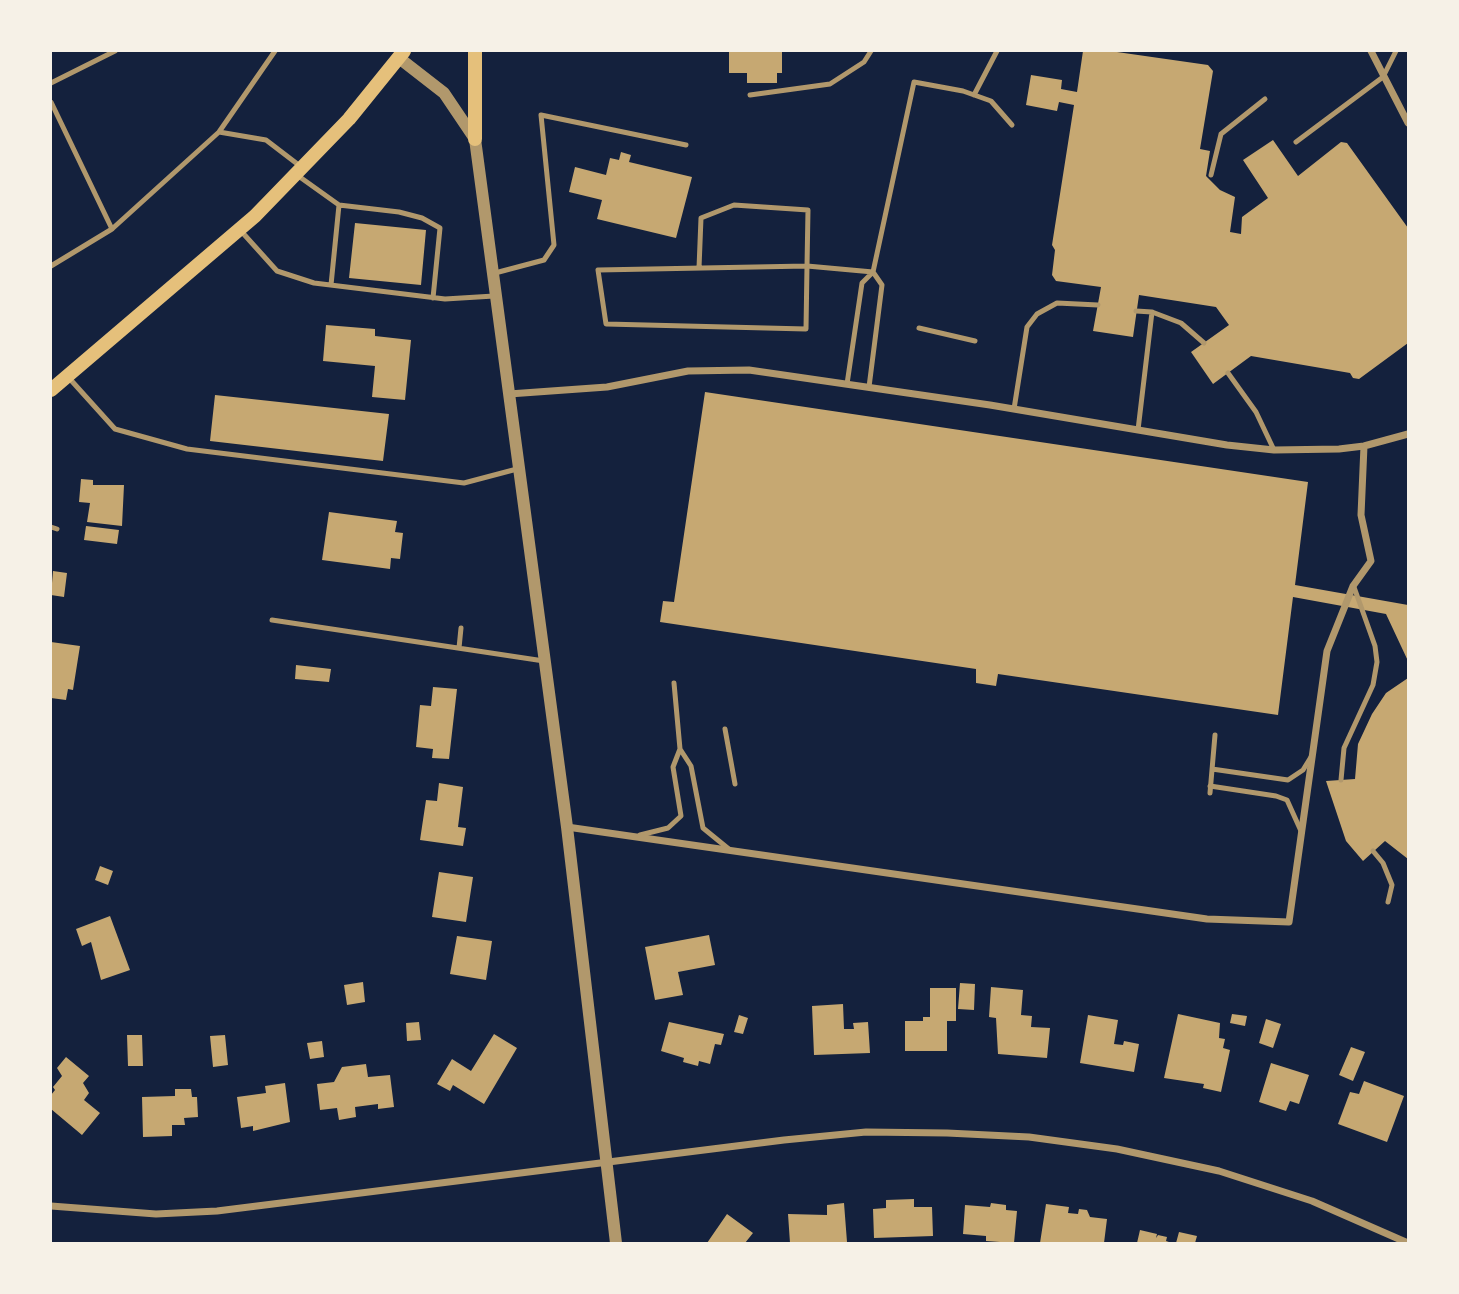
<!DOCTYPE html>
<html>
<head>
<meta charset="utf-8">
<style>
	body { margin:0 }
	#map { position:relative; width:1459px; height:1294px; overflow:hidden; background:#14213d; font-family:"Noto Sans",sans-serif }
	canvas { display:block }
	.frame { position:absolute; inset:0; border:52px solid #f6f1e7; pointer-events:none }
</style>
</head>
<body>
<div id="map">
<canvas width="1459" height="1294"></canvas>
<div class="frame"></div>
</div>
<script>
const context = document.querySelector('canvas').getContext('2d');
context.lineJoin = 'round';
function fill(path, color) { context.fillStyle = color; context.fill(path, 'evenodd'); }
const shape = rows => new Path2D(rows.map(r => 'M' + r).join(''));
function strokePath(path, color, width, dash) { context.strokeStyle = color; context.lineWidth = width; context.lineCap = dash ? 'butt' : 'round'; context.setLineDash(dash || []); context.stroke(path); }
fill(shape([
	[729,51,782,51,782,73,777,73,777,83,747,83,747,73,729,73],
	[1083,51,1110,51,1208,65,1213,71,1200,149,1210,151,1206,176,1220,190,1235,197,1230,232,1241,234,1242,217,1268,198,1243,160,1273,140,1298,176,1341,142,1347,143,1408,228,1408,343,1359,379,1353,378,1350,373,1251,356,1213,384,1191,352,1229,325,1216,307,1139,295,1133,337,1093,331,1101,287,1056,281,1052,275,1055,250,1052,245,1074,105,1059,102,1057,111,1026,105,1031,75,1062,80,1061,89,1077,92],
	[621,152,631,155,629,162,692,177,676,238,597,219,602,200,569,192,575,167,606,175,610,158,619,160],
	[355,223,426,230,421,285,349,278],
	[326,325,375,329,375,336,411,340,405,400,372,397,375,366,323,361],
	[705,392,1308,482,1295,585,1408,605,1408,661,1386,614,1293,597,1278,715,998,674,996,686,976,683,976,669,660,622,663,601,674,602],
	[215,395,389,414,383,461,210,441],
	[81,479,93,480,93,485,124,485,122,526,87,522,90,503,79,502],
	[329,512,397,521,395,532,403,533,400,559,391,558,390,569,322,560],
	[86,526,119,530,117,544,84,540],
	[53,571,67,573,64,597,51,595],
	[51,642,80,646,73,690,68,689,66,700,51,698],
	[296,665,331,669,329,682,295,679],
	[1408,678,1408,859,1385,841,1363,861,1346,841,1326,781,1355,779,1358,744,1372,714,1386,693],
	[433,687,457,689,449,759,432,758,433,749,416,747,420,705,431,706],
	[439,783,463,787,458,827,466,828,463,846,420,840,426,800,437,801],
	[100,866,113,871,108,885,95,880],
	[439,872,473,877,466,922,432,917],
	[110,916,130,970,101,980,91,942,82,946,76,929],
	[709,935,715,965,678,972,683,995,655,1000,645,947],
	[457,936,492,941,486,980,450,974],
	[363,982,365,1002,347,1005,344,985],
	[960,983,975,984,974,1010,958,1009],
	[991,987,1023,990,1021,1015,1032,1016,1031,1027,1050,1028,1047,1058,998,1054,996,1018,989,1017],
	[930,988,956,988,956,1021,947,1021,947,1051,905,1051,905,1021,923,1021,923,1017,930,1017],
	[843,1004,844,1029,854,1029,853,1023,868,1022,870,1053,814,1055,812,1006],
	[1178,1014,1220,1023,1219,1038,1225,1039,1223,1048,1230,1050,1221,1092,1203,1088,1204,1084,1164,1078],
	[1232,1014,1247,1016,1245,1026,1230,1023],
	[739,1015,748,1018,743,1034,734,1032],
	[1088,1015,1118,1020,1114,1044,1123,1045,1124,1041,1139,1044,1134,1072,1080,1063],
	[1266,1019,1281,1024,1273,1048,1259,1043],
	[419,1022,421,1040,407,1041,406,1023],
	[669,1022,724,1034,721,1045,715,1044,710,1064,699,1061,698,1066,683,1062,684,1058,661,1051],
	[494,1034,517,1048,484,1104,453,1085,450,1091,437,1084,452,1059,471,1071],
	[127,1035,142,1035,143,1066,128,1066],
	[225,1035,228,1065,213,1067,210,1036],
	[322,1041,324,1057,310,1059,307,1043],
	[1351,1047,1365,1052,1353,1081,1339,1075],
	[66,1057,89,1076,83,1083,89,1093,84,1100,100,1113,82,1135,51,1109,51,1095,55,1090,53,1087,62,1076,57,1068],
	[1271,1063,1309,1075,1299,1104,1290,1101,1286,1111,1259,1102],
	[366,1064,368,1077,390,1075,394,1107,378,1109,378,1104,355,1107,356,1117,339,1120,337,1108,320,1110,317,1084,334,1082,342,1067],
	[1364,1081,1404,1096,1387,1142,1338,1124,1350,1092,1359,1094],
	[285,1083,290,1122,253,1131,253,1126,241,1128,237,1097,266,1093,265,1086],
	[175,1089,191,1089,192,1097,197,1097,198,1117,184,1118,185,1125,172,1125,172,1136,143,1137,142,1097,175,1096],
	[914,1199,914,1207,932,1207,933,1236,874,1238,873,1209,886,1208,886,1200],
	[844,1203,847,1242,790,1243,788,1214,827,1215,827,1205],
	[991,1203,1006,1205,1006,1210,1017,1211,1014,1243,986,1241,986,1236,963,1234,965,1205,990,1207],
	[1046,1204,1069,1207,1068,1213,1078,1214,1079,1209,1087,1210,1090,1217,1107,1219,1104,1243,1040,1243],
	[727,1214,753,1233,745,1243,707,1243],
	[1140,1230,1157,1234,1156,1238,1158,1235,1167,1237,1166,1241,1172,1243,1137,1243],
	[1179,1232,1197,1236,1195,1243,1176,1243]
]), '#c6a872');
strokePath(shape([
	[51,83,115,51],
	[750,95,830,84,864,62,871,51],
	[974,95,997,51],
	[51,102,112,229],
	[219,132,266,140,300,166],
	[1296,142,1383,77,1396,51],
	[297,175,339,205,399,212,422,218,440,228,433,298],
	[1211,175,1221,134,1265,99],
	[241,231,277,271,314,283,445,299,494,296],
	[51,266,112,229,219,132,275,51],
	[699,268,701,218,734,205,808,210,807,266,806,329,606,324,598,270,807,266,873,272,882,285,869,387],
	[495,273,544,260,554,245,541,115,686,145],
	[331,285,339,205],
	[1136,311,1152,312,1181,323,1204,343],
	[919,328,975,341],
	[1228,373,1256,412,1274,450],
	[69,378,115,429,187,449,464,483,517,469],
	[847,384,862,283,873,272,914,82,963,91,991,101,1012,125],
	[1014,409,1027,327,1037,314,1057,303,1098,305],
	[1138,430,1152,312],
	[51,527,57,529],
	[272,620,544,661],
	[459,648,461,628],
	[674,683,680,749],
	[725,729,735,784],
	[1212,769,1288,780,1303,770,1311,757],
	[1341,780,1344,748,1373,685,1377,662,1375,646,1354,587],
	[1210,786,1276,796,1287,800,1301,831],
	[1210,793,1215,735],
	[640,835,668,828,681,816,673,767,680,749,691,766,703,828,730,850],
	[1373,851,1383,863,1392,885,1388,902]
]), '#b1986c', 5);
strokePath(shape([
	[1371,51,1408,123],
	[509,394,607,387,688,371,749,370,990,405,1227,445,1274,450,1339,449,1364,446,1408,434],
	[567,827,1207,919,1289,922,1327,651,1353,586,1371,561,1361,515,1364,446],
	[51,1206,156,1214,217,1211,784,1140,866,1132,947,1133,1029,1137,1117,1149,1219,1171,1312,1201,1408,1243]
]), '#b1986c', 7);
strokePath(shape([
	[399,58,444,93,475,139,567,827,616,1243]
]), '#b1986c', 12);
strokePath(shape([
	[475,51,475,139],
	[51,390,255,216,349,119,404,51]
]), '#e5c07b', 14);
</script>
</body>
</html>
